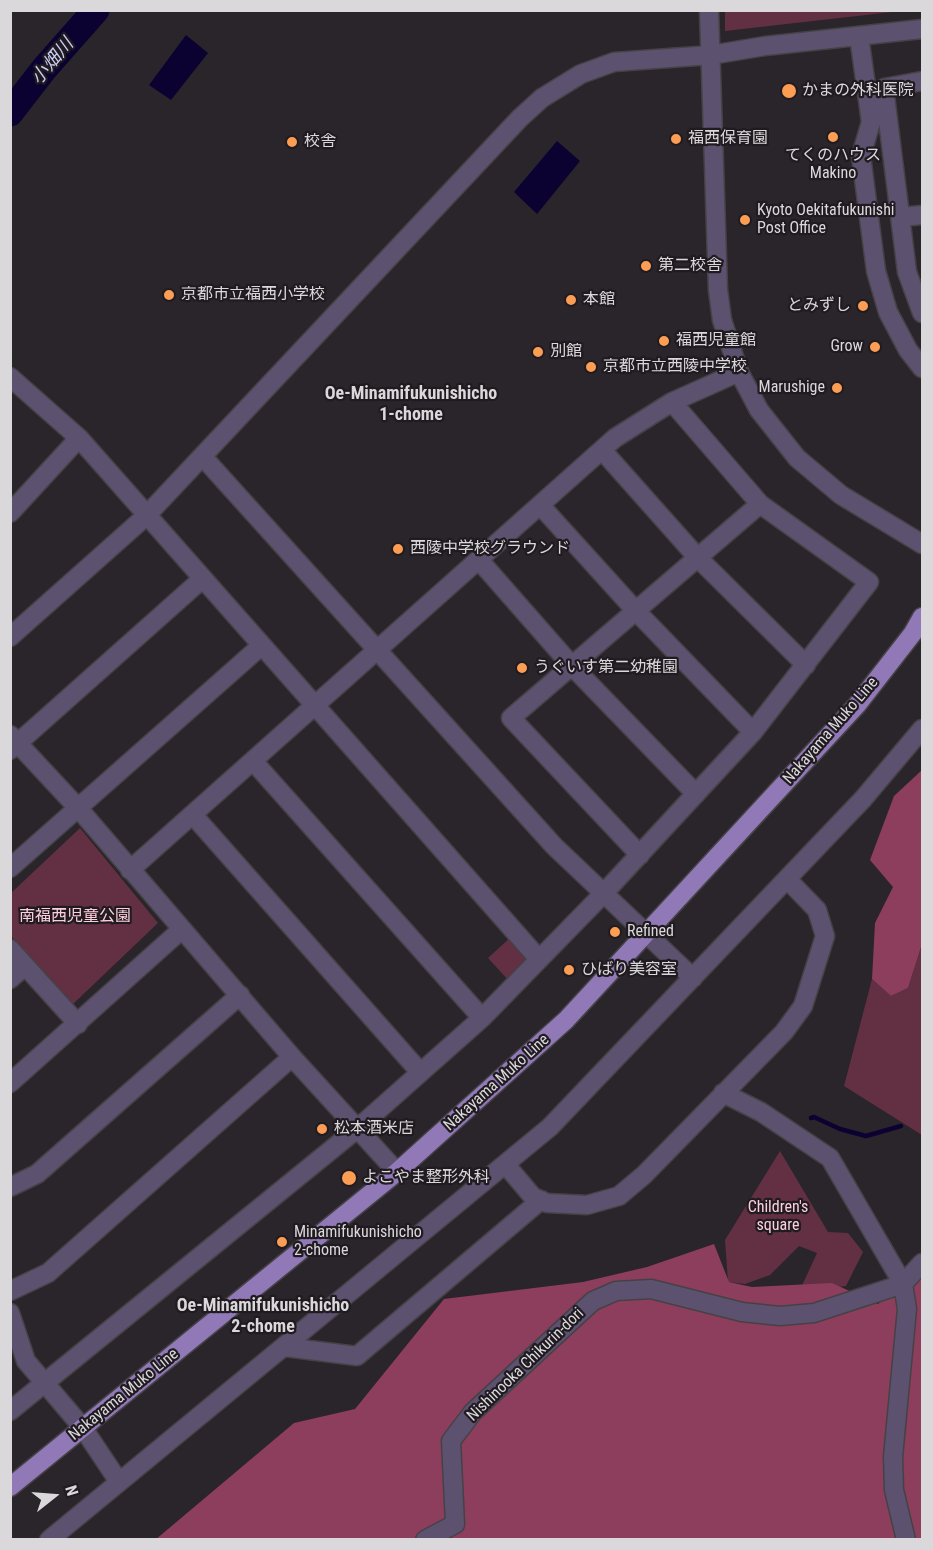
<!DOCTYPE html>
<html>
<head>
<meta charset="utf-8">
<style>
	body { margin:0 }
	#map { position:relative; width:933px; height:1550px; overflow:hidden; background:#29252a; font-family:"Roboto Condensed",sans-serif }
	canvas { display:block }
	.frame { position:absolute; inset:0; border:12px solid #dbd8db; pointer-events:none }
	.north { position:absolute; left:24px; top:1466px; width:60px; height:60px; -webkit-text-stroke:4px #201b20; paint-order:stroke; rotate:73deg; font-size:16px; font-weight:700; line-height:24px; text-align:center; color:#dbd8db }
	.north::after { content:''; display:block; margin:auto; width:21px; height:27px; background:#dbd8db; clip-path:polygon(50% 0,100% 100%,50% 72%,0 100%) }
</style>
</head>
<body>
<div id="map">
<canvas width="933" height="1550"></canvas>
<div class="frame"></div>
<div class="north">N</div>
</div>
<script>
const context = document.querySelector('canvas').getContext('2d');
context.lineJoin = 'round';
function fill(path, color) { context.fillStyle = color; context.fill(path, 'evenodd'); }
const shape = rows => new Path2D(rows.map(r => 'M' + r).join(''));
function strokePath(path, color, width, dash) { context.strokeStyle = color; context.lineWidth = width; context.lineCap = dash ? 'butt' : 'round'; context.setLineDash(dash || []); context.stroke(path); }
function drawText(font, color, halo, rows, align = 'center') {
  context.font = font + ' "Roboto Condensed","Noto Sans JP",sans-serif'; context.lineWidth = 4.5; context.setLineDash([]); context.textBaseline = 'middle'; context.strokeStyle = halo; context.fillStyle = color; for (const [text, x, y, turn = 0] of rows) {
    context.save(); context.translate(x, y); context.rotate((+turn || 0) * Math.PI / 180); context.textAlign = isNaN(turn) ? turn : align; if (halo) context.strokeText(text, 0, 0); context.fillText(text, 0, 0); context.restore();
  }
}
fill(shape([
	[725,10,901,10,901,11,725,31],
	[80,828,158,923,72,1005,11,936,10,894],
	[512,936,531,957,508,980,488,958],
	[922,944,922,1135,844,1086,872,979,891,996,908,988],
	[780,1151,828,1232,848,1233,863,1252,846,1286,799,1292,817,1253,799,1246,770,1275,745,1284,728,1282,725,1240]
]), '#623042');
fill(shape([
	[922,770,922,944,908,988,891,996,872,979,875,923,893,887,870,860,894,796],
	[714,1244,729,1282,752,1287,832,1283,878,1304,922,1270,922,1539,155,1540,294,1423,355,1409,444,1299,583,1282,647,1267]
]), '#8d3e5c');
fill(shape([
	[186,35,208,53,171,100,149,85],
	[557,141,580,161,537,214,514,192]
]), '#0c0232');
strokePath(shape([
	[811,1118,814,1117,840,1129,866,1136,901,1126]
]), '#0c0232', 4.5);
strokePath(shape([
	[10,113,44,69,96,10]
]), '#0c0232', 27);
const minor = shape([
	[709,10,718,290,722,320,739,372,759,410,797,458,841,495,922,544],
	[859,36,871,122,861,156,876,271,888,312,908,350,922,368],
	[922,81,884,88,907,272,922,313],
	[901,217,922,215],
	[10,377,79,438,538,958],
	[602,450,698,558,806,665],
	[203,457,554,846,693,978],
	[540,505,636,611,753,732],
	[10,513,79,438],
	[479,560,572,666,696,794],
	[10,637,146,516,520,118,542,98,581,74,614,62,711,55,765,46,922,29],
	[10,735,79,809,292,1057,397,1172],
	[10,750,201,580],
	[253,761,482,1018],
	[193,815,420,1072],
	[640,855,511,718,760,504],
	[10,868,261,646],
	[130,870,615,438,672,402,739,372],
	[10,949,78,1024],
	[10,979,25,966],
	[10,1083,181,930],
	[723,1093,761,1112,830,1158,903,1284,907,1309,893,1457,894,1490,906,1540],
	[506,1165,533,1197,547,1203,587,1205,619,1196,644,1175,784,1032,803,1006,825,936,817,910,787,879],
	[10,1187,37,1174,240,995],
	[10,1291,48,1273,292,1057],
	[10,1313,26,1361,83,1428,119,1482],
	[285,1347,357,1356,541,1200],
	[10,1411,358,1128,482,1018,603,894,753,732,869,582,760,504,672,402],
	[49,1540,550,1127,863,799,922,729],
	[425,1540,455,1524,451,1441,473,1412,593,1301,616,1291,651,1289,742,1312,780,1316,814,1313,903,1284,922,1263]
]);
const major = shape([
	[10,1487,397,1172,566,1020,857,705,913,633,922,617]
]);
strokePath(minor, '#454246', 21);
strokePath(major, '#454246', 21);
strokePath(minor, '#5c516f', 18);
strokePath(major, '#9179b7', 18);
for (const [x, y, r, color] of [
	[789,91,8,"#fc9d54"],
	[833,137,6,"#fc9d54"],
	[676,139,6,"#fc9d54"],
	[292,142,6,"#fc9d54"],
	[745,220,6,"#fc9d54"],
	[646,266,6,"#fc9d54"],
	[169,295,6,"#fc9d54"],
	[571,300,6,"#fc9d54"],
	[863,306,6,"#fc9d54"],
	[664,341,6,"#fc9d54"],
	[875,347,6,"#fc9d54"],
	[538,352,6,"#fc9d54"],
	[591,367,6,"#fc9d54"],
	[837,388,6,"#fc9d54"],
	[398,549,6,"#fc9d54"],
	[522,668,6,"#fc9d54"],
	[615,932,6,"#fc9d54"],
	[569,970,6,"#fc9d54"],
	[322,1129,6,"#fc9d54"],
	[349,1178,8,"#fc9d54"],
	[282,1242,6,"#fc9d54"]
]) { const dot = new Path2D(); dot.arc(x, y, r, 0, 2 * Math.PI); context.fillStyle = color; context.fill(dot); strokePath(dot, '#201b20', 2); }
drawText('16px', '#dbd8db', '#201b20', [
	["かまの外科医院",802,91],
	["福西保育園",688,139],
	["校舎",304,142],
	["てくのハウス",833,156,"center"],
	["Makino",833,174,"center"],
	["Kyoto Oekitafukunishi",757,211],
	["Post Office",757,229],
	["第二校舎",658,266],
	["京都市立福西小学校",181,295],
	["本館",583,300],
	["とみずし",851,306,"right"],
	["福西児童館",676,341],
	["Grow",863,347,"right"],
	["別館",550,352],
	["京都市立西陵中学校",603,367],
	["Marushige",825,388,"right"],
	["西陵中学校グラウンド",410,549],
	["うぐいす第二幼稚園",534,668],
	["Refined",627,932],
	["ひばり美容室",581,970],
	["松本酒米店",334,1129],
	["よこやま整形外科",362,1178],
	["Minamifukunishicho",294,1233],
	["2-chome",294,1251]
], 'left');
drawText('16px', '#dbd8db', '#201b20', [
	["Nakayama Muko Line",831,731,-49],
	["Nakayama Muko Line",497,1083,-42],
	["Nishinooka Chikurin-dori",526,1365,-44],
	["Nakayama Muko Line",124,1395,-39]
]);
drawText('16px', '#fecedc', '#201b20', [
	["南福西児童公園",75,917],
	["Children's",778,1208],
	["square",778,1226]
]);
drawText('italic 18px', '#cbcef6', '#201b20', [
	["小畑川",53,62,-50]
]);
drawText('bold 18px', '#dbd8db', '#201b20', [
	["Oe-Minamifukunishicho",411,394],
	["1-chome",411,415],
	["Oe-Minamifukunishicho",263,1306],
	["2-chome",263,1327]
]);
</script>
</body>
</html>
